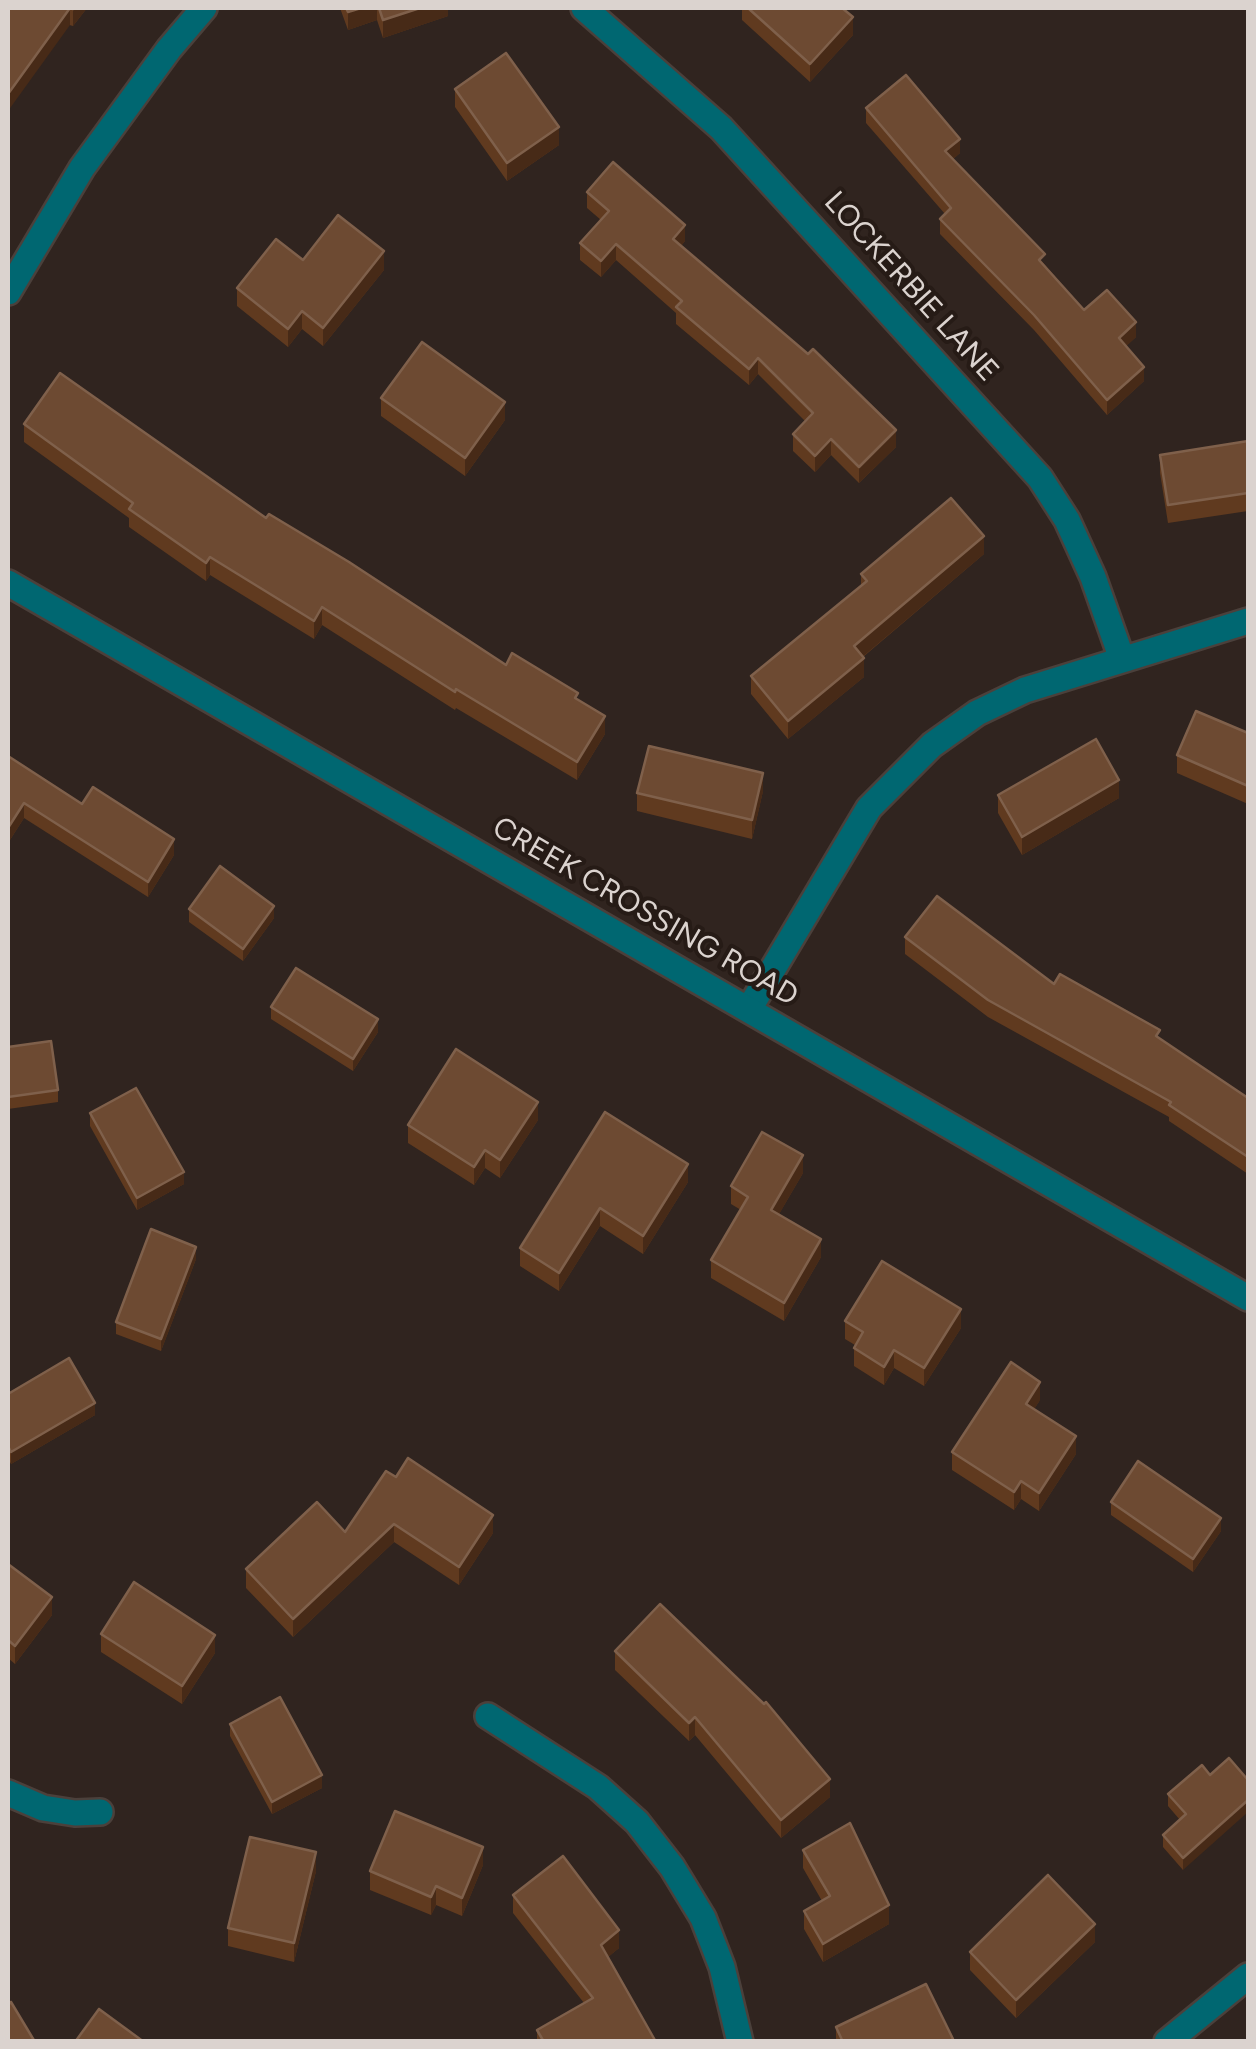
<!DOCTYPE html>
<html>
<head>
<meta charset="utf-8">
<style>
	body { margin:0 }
	#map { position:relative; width:1256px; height:2049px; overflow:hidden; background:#30241f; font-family:Figtree,sans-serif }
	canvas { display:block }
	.frame { position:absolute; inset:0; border:10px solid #dbd3cf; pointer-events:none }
</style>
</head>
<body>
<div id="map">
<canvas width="1256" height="2049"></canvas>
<div class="frame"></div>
</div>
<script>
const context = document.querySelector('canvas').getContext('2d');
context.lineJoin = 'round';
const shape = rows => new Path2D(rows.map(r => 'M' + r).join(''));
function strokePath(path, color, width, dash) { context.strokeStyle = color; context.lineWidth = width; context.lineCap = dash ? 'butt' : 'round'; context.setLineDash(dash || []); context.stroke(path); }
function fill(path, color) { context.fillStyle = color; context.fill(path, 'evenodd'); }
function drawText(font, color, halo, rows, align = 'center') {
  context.font = font + ' Figtree,sans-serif'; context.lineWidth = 8; context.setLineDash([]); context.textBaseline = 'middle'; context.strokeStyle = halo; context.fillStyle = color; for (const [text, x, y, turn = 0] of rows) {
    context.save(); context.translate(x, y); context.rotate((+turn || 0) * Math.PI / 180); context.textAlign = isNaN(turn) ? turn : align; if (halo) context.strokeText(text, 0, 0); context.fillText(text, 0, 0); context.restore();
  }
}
const minor = shape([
	[584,8,721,128,1040,478,1067,520,1093,577,1122,659],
	[8,292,82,168,169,49,204,8],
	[749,1009,869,808,932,745,977,713,1025,690,1248,621],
	[488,1716,598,1787,637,1822,672,1867,703,1918,722,1967,740,2042],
	[8,1793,43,1808,75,1813,100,1812]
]);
const tertiary = shape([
	[8,583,1248,1298],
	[1167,2042,1248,1976]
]);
strokePath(minor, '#4b403b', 30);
strokePath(tertiary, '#4b403b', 30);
strokePath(minor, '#006771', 25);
strokePath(tertiary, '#006771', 25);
fill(shape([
	[8,8,87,8,73,26],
	[340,8,448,8,448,16,383,38,377,20,348,30],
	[742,8,842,8,853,35,810,82,742,20],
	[455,89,559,145,507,181,455,107],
	[866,108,960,153,953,159,1084,310,1136,337,1126,346,1144,381,1107,415,1034,330,940,234,940,219,945,214,866,123],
	[587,192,685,241,681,246,896,447,859,483,831,455,815,472,793,451,793,434,805,421,758,374,749,385,676,324,676,313,616,260,601,277,580,260,580,243,601,220,587,208],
	[303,260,384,270,323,346,302,329,288,347,237,306,237,288],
	[381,398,505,420,465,476,381,416],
	[24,424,266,518,506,665,578,700,605,734,577,780,456,708,455,710,322,625,314,639,210,575,206,581,129,527,129,518,24,442],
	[1248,441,1248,511,1168,523,1160,473,1160,455],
	[984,554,863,657,864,677,788,739,751,694,751,676,861,586,861,574],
	[1248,733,1248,804,1177,773,1177,755],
	[8,756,82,804,174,855,148,897,24,818,8,843],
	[763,791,752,839,637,811,637,793],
	[998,795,1119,798,1022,855,998,813],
	[189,909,274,918,243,961,189,922],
	[905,937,1054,984,1160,1039,1248,1098,1248,1174,1169,1121,1169,1117,988,1017,905,954],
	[271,1007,378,1032,353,1071,271,1019],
	[8,1047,58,1090,58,1102,8,1109],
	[605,1112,688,1182,643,1254,600,1226,559,1291,520,1266,520,1248],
	[90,1113,184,1184,137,1210,90,1126],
	[538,1120,500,1178,485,1168,474,1185,408,1143,408,1125],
	[803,1173,779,1214,821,1257,784,1321,711,1278,711,1260,741,1210,731,1204,731,1186],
	[196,1259,161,1351,116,1334,116,1322],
	[845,1321,961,1328,924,1386,894,1368,884,1385,854,1366,854,1348,855,1345,845,1339],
	[8,1394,95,1415,11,1464,8,1458],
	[1040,1400,1034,1409,1076,1454,1039,1511,1021,1499,1014,1510,952,1470,952,1452],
	[396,1477,493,1533,459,1585,394,1542,293,1637,246,1588,246,1569,345,1532],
	[1111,1502,1221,1531,1193,1572,1111,1515],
	[8,1564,52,1615,15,1664,8,1658],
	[101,1634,215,1653,182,1704,101,1652],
	[615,1651,830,1797,781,1838,695,1735,689,1741,615,1670],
	[230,1724,322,1788,272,1814,230,1736],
	[1202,1765,1183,1870,1163,1847,1163,1835,1180,1820,1168,1806,1168,1794],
	[803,1850,889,1924,823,1962,804,1929,804,1911,822,1901,803,1868],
	[483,1865,462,1916,436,1905,431,1915,370,1890,370,1871],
	[316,1871,294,1962,228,1946,228,1928],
	[513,1895,619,1948,608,1957,656,2042,537,2042,537,2030,584,2003,513,1913],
	[1095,1942,1016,2018,970,1970,970,1952],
	[836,2027,953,2042,836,2042]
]), '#603a1f');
fill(shape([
	[70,8,70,25,8,111,8,94],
	[74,8,87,8,73,26,73,9],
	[361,8,377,8,377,20,348,30,348,12],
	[420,8,448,8,448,16,383,38,383,20],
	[853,17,853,35,810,82,810,64],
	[559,127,559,145,507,181,507,163],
	[960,139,960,153,945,166,945,151],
	[685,225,685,241,673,256,673,239],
	[616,244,616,260,601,277,601,261],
	[384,251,384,270,323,346,323,328],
	[302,311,302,329,288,347,288,329],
	[1136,322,1136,337,1119,353,1119,338],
	[758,358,758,374,749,385,749,369],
	[1144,367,1144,381,1107,415,1107,400],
	[505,402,505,420,465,476,465,458],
	[896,430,896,447,859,483,859,467],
	[831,439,831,455,815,472,815,456],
	[984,536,984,554,854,664,854,646],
	[210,557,210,575,206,581,206,563],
	[322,607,322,625,314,639,314,621],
	[864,658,864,677,788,739,788,721],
	[605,716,605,734,577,780,577,762],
	[763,773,763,791,752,839,752,820],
	[1119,780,1119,798,1022,855,1022,837],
	[24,803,24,818,8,843,8,828],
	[174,839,174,855,148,897,148,882],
	[274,906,274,918,243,961,243,949],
	[378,1019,378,1032,353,1071,353,1059],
	[538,1102,538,1120,500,1178,500,1160],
	[485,1150,485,1168,474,1185,474,1167],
	[803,1155,803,1173,771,1228,771,1210],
	[688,1164,688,1182,643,1254,643,1236],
	[184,1172,184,1184,137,1210,137,1198],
	[600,1208,600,1226,559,1291,559,1273],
	[821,1239,821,1257,784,1321,784,1303],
	[196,1247,196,1259,161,1351,161,1339],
	[961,1309,961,1328,924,1386,924,1368],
	[894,1350,894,1368,884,1385,884,1367],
	[1040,1382,1040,1400,1026,1422,1026,1404],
	[95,1403,95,1415,11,1464,11,1452],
	[1076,1436,1076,1454,1039,1511,1039,1493],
	[1021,1481,1021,1499,1014,1510,1014,1492],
	[493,1515,493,1533,459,1585,459,1567],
	[1221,1518,1221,1531,1193,1572,1193,1559],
	[394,1524,394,1542,293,1637,293,1619],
	[52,1597,52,1615,15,1664,15,1646],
	[215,1635,215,1653,182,1704,182,1686],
	[695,1717,695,1735,689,1741,689,1723],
	[322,1775,322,1788,272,1814,272,1802],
	[830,1779,830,1797,781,1838,781,1820],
	[1248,1800,1248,1812,1183,1870,1183,1858],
	[483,1847,483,1865,462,1916,462,1898],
	[316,1852,316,1871,294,1962,294,1943],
	[436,1886,436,1905,431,1915,431,1897],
	[889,1905,889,1924,823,1962,823,1944],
	[1095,1924,1095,1942,1016,2018,1016,2000],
	[619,1930,619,1948,601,1963,601,1945]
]), '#472a17');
const building = shape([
	[8,8,74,8,73,9,70,8,8,94,8,8],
	[346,8,361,8,348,12,346,8],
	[379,8,420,8,383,20,379,8],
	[748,8,842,8,853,17,810,64,748,8],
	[506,53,559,127,507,163,455,89,506,53],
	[906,75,960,139,945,151,1045,254,1039,260,1084,310,1107,290,1136,322,1119,338,1144,367,1107,400,1034,315,940,219,951,208,866,108,906,75],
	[613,162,685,225,673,239,808,354,813,349,896,430,859,467,831,439,815,456,793,434,813,413,758,358,749,369,676,307,682,301,616,244,601,261,580,243,609,211,587,192,613,162],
	[338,215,384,251,323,328,302,311,288,329,237,288,276,239,303,260,338,215],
	[422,342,505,402,465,458,381,398,422,342],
	[60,373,266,518,269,514,349,562,506,665,512,653,578,693,575,698,605,716,577,762,456,689,455,692,322,607,314,621,210,557,206,563,129,509,133,503,24,424,60,373],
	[1248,441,1248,493,1168,505,1160,455,1248,441],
	[951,498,984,536,854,646,864,658,788,721,751,676,867,581,861,574,951,498],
	[1196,711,1248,733,1248,786,1177,755,1196,711],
	[1096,739,1119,780,1022,837,998,795,1096,739],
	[649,746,763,773,752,820,637,793,649,746],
	[8,756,82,804,93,787,174,839,148,882,24,803,8,828,8,756],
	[220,866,274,906,243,949,189,909,220,866],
	[937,896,1054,984,1060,974,1160,1030,1156,1036,1248,1098,1248,1157,1169,1105,1171,1102,988,1000,905,937,937,896],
	[296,968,378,1019,353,1059,271,1007,296,968],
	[51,1041,58,1090,8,1097,8,1047,51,1041],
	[456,1049,538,1102,500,1160,485,1150,474,1167,408,1125,456,1049],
	[136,1088,184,1172,137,1198,90,1113,136,1088],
	[605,1112,688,1164,643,1236,600,1208,559,1273,520,1248,605,1112],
	[762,1132,803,1155,771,1210,821,1239,784,1303,711,1260,748,1197,731,1186,762,1132],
	[151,1229,196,1247,161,1339,116,1322,151,1229],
	[882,1261,961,1309,924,1368,894,1350,884,1367,854,1348,863,1332,845,1321,882,1261],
	[69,1358,95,1403,11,1452,8,1446,8,1394,69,1358],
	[1011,1362,1040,1382,1026,1404,1076,1436,1039,1493,1021,1481,1014,1492,952,1452,1011,1362],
	[408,1458,493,1515,459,1567,394,1524,293,1619,246,1569,317,1502,345,1532,386,1471,396,1477,408,1458],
	[1138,1461,1221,1518,1193,1559,1111,1502,1138,1461],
	[8,1564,52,1597,15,1646,8,1640,8,1564],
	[134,1582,215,1635,182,1686,101,1634,134,1582],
	[660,1604,764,1704,766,1702,830,1779,781,1820,695,1717,689,1723,615,1651,660,1604],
	[280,1697,322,1775,272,1802,230,1724,280,1697],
	[1229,1758,1248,1780,1248,1800,1183,1858,1163,1835,1186,1814,1168,1794,1202,1765,1210,1775,1229,1758],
	[395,1811,483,1847,462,1898,436,1886,431,1897,370,1871,395,1811],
	[850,1823,889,1905,823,1944,804,1911,830,1896,803,1850,850,1823],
	[250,1837,316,1852,294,1943,228,1928,250,1837],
	[563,1856,619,1930,601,1945,656,2042,544,2042,537,2030,593,1998,513,1895,563,1856],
	[1048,1875,1095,1924,1016,2000,970,1952,1048,1875],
	[926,1984,953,2039,948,2042,843,2042,836,2027,926,1984],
	[11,2002,35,2042,8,2042,8,2005,11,2002],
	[99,2009,144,2042,75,2042,99,2009]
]);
fill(building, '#6d4a32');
strokePath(building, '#7f604b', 2.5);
drawText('30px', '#dbd3cf', '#261b16', [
	["LOCKERBIE LANE",911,287,48],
	["CREEK CROSSING ROAD",645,912,30]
]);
</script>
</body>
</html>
